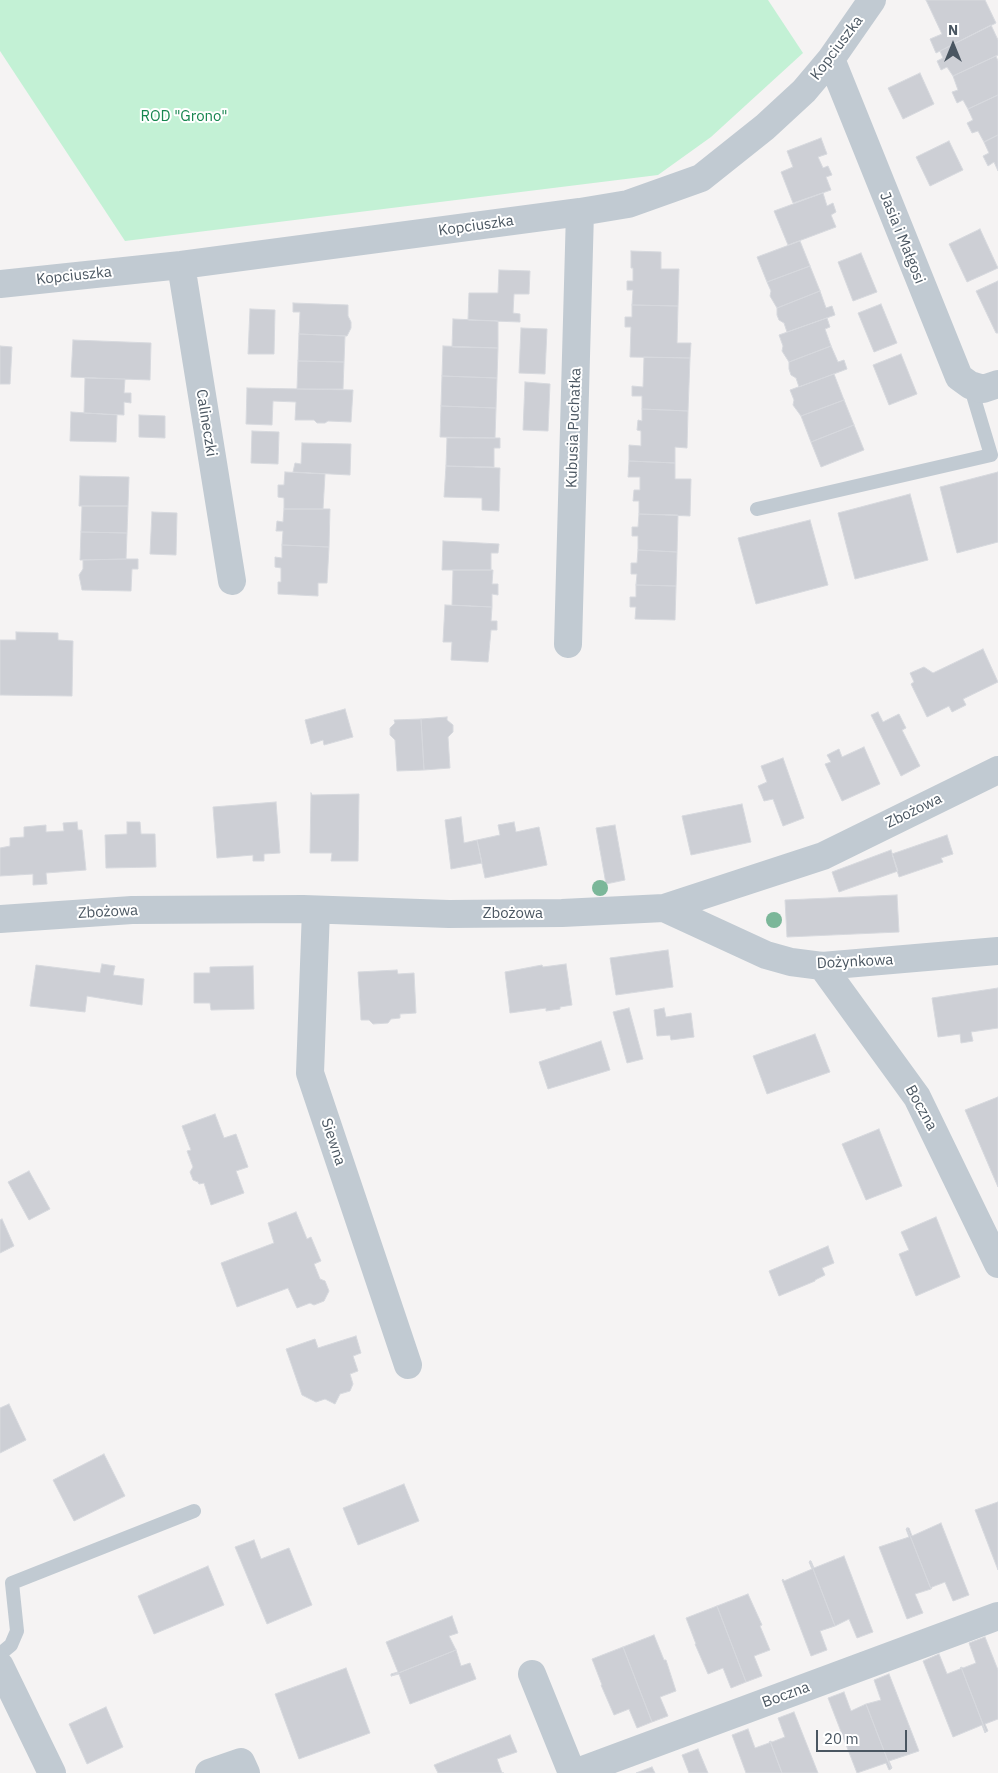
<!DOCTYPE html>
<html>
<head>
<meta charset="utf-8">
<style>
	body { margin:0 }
	#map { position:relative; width:998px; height:1773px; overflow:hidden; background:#f5f3f3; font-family:"IBM Plex Sans",sans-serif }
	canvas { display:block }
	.north { position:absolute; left:928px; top:20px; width:50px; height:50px; -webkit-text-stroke:4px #fff; paint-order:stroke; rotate:0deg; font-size:14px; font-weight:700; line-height:20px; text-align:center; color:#4a5661 }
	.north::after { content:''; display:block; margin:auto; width:18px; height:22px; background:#4a5661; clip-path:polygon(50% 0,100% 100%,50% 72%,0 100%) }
	.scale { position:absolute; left:816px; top:1730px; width:91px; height:22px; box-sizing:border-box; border:2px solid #4a5661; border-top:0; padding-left:6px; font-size:15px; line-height:18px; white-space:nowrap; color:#4a5661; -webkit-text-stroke:4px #fff; paint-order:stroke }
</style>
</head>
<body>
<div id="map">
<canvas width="998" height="1773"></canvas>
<div class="north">N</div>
<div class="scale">20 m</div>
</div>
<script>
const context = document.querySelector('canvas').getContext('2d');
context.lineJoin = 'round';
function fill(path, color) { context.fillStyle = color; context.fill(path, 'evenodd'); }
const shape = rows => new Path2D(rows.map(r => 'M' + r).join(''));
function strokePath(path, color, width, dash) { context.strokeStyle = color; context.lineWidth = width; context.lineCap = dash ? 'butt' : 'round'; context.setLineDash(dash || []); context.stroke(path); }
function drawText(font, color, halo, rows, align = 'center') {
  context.font = font + ' "IBM Plex Sans",sans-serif'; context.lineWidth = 4; context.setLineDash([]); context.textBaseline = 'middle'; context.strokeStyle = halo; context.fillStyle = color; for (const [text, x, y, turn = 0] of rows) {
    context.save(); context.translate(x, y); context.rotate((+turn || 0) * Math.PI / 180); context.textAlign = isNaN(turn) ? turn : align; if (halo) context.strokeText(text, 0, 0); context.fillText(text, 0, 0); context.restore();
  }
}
fill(shape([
	[0,0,768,0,803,53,711,137,658,175,125,241,0,51]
]), '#c3f1d5');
const building = shape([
	[926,0,985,0,996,23,936,53,930,39,942,34,926,0],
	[991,25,998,40,998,55,953,76,947,67,941,70,937,61,943,58,940,51,991,25],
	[996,56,998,61,998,95,968,109,963,100,957,103,952,92,958,90,953,76,996,56],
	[920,73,934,104,903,119,888,88,920,73],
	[998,95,998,135,984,142,978,131,972,133,967,123,973,120,968,109,998,95],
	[998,135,998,171,994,162,988,166,983,156,989,153,984,142,998,135],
	[821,138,827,154,818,157,823,168,828,166,832,175,826,177,831,190,793,203,781,172,793,167,787,151,821,138],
	[949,141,963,170,930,186,916,157,949,141],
	[823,193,827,206,833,203,836,212,831,215,836,227,788,245,774,211,823,193],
	[980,229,998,268,967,282,949,244,980,229],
	[800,241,810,266,767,282,757,257,800,241],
	[631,251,661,252,661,269,679,269,678,306,632,305,633,290,627,290,627,281,633,281,633,268,631,268,631,251],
	[861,253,877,292,853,301,838,262,861,253],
	[810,266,820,291,777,308,770,296,771,291,767,282,810,266],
	[499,270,530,271,529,294,514,294,513,313,520,314,520,322,468,320,469,293,498,293,499,270],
	[998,281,998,333,996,333,976,291,998,281],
	[820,291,826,308,832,306,835,315,787,332,784,323,779,320,777,315,777,308,820,291],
	[293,303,348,305,348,316,351,322,351,328,347,336,299,334,300,312,293,312,293,303],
	[881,304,897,343,874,352,858,313,881,304],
	[632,305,678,306,677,343,691,343,690,358,630,357,631,327,625,327,625,317,632,317,632,305],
	[250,309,275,310,274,354,248,354,250,309],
	[827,318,830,327,825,329,831,346,789,362,782,351,783,346,779,335,827,318],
	[453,319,498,321,498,348,452,347,453,319],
	[521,328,547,329,545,374,519,373,521,328],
	[299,334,345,336,344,362,298,361,299,334],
	[73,340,151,343,150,380,71,377,73,340],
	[0,346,12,347,10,384,0,384,0,346],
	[443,346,498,348,497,378,442,376,443,346],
	[831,346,838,362,844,360,847,369,799,387,796,378,791,375,789,369,789,362,831,346],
	[901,354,917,394,889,405,873,365,901,354],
	[644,357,690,358,688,411,642,409,642,396,632,396,632,386,643,387,644,357],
	[298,361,344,362,343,389,297,389,298,361],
	[834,374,844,400,801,416,793,405,794,400,790,390,834,374],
	[442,376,497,378,496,408,441,406,442,376],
	[85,378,125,379,124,393,131,393,131,403,124,402,124,415,84,413,85,378],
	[525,382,550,384,548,431,523,430,525,382],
	[247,388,353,390,351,422,328,421,325,423,317,423,314,420,295,420,296,402,273,401,272,425,246,424,247,388],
	[844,400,854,425,811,442,801,416,844,400],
	[441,406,496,408,495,438,440,437,441,406],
	[642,409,688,411,687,448,675,447,675,463,629,461,629,445,641,446,641,431,637,430,638,420,642,421,642,409],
	[71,412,117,415,116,442,70,441,71,412],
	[139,415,165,416,165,438,139,437,139,415],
	[854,425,864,450,821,467,811,442,854,425],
	[252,431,279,432,278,464,251,463,252,431],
	[447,438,500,438,500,448,494,448,494,467,446,466,447,438],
	[302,443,351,444,350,475,293,472,295,463,301,464,302,443],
	[629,461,675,463,675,479,691,479,690,516,639,514,639,501,633,501,634,490,640,490,640,477,628,477,629,461],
	[446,466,500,468,499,511,482,510,482,498,444,497,446,466],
	[285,472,325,474,323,509,284,509,284,498,278,497,278,485,284,485,285,472],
	[998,472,998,542,957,553,940,487,998,472],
	[80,476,129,477,128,506,79,506,80,476],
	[910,494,928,560,855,579,838,513,910,494],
	[82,506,128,506,127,533,81,532,82,506],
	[284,509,330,509,329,547,282,545,283,531,276,531,277,521,283,522,284,509],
	[152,512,177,513,176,555,150,554,152,512],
	[639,514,678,515,677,552,638,550,638,536,632,536,632,527,638,527,639,514],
	[810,520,828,585,756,604,738,538,810,520],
	[81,532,127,533,126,559,80,560,81,532],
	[443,541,499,544,498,553,491,553,491,570,442,570,443,541],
	[282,545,329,547,327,583,318,583,318,596,278,594,278,582,281,582,281,568,275,567,275,557,282,558,282,545],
	[638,550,677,552,676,586,636,585,637,574,631,574,631,563,637,563,638,550],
	[126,559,138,559,138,569,132,569,131,591,82,590,79,575,83,569,83,560,126,559],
	[453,570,493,570,492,584,498,584,498,595,492,594,492,607,452,605,453,570],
	[636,585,676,586,675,620,635,619,636,607,630,607,630,597,636,597,636,585],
	[445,605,492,607,491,621,497,621,497,630,491,630,488,662,451,660,452,642,443,642,445,605],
	[16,632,58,633,58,640,73,641,72,696,0,695,0,640,16,640,16,632],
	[983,649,998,682,963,699,966,705,952,712,949,706,927,717,911,684,914,682,910,673,924,667,933,673,983,649],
	[345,709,353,737,324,745,323,740,311,744,305,720,345,709],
	[878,712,883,722,899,714,906,728,902,730,920,766,901,776,871,715,878,712],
	[447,717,447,720,453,725,453,732,448,737,450,768,424,770,421,719,447,717],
	[421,719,424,770,397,771,395,740,390,735,390,728,395,723,394,720,421,719],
	[864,747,880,784,842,801,825,764,831,762,827,755,839,749,842,757,864,747],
	[783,758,804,818,783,826,773,799,764,801,758,786,767,782,761,766,783,758],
	[311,793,312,795,359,794,358,861,331,861,332,853,310,853,311,793],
	[276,802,280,853,264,854,264,861,253,861,253,855,217,858,213,807,276,802],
	[742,804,751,842,691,855,682,816,742,804],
	[461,817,464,843,477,840,482,863,451,869,445,820,461,817],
	[77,822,78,830,82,830,86,870,46,873,47,884,33,885,33,874,0,876,0,848,10,846,10,838,24,837,24,827,46,825,46,832,64,831,63,823,77,822],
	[127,822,140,822,141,834,155,834,156,867,106,868,105,835,127,834,127,822],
	[514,822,516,832,539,827,547,865,485,878,477,840,500,835,498,825,514,822],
	[615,825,625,880,606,884,596,828,615,825],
	[947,835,953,854,941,858,943,862,899,877,892,854,947,835],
	[891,850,898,871,839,892,832,872,891,850],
	[897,895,899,932,787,937,785,900,897,895],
	[668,950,673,987,616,995,610,958,668,950],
	[102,964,115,966,113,975,144,979,142,1005,87,996,85,1012,30,1006,36,965,100,973,102,964],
	[566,964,572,1005,560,1007,560,1009,546,1011,546,1008,510,1013,505,972,542,965,543,967,566,964],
	[253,966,254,1009,211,1010,210,1003,194,1003,194,973,210,973,210,967,253,966],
	[397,970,398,974,414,973,416,1013,400,1014,400,1018,391,1019,388,1023,373,1024,369,1020,361,1020,358,972,397,970],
	[998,988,998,1028,971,1032,973,1041,961,1043,960,1034,938,1037,932,998,998,988],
	[629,1008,643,1059,627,1063,613,1012,629,1008],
	[664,1008,666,1017,691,1013,694,1037,671,1040,670,1035,657,1036,654,1010,664,1008],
	[815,1034,830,1072,767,1094,753,1056,815,1034],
	[601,1041,610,1070,548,1089,539,1062,601,1041],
	[998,1097,998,1187,965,1110,998,1097],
	[215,1114,224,1138,236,1134,248,1167,236,1171,244,1193,211,1205,204,1183,199,1184,198,1182,193,1180,190,1172,193,1167,187,1151,191,1150,182,1126,215,1114],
	[879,1129,902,1186,866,1200,842,1144,879,1129],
	[29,1171,50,1209,29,1220,8,1182,29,1171],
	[296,1212,307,1239,311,1237,321,1261,314,1264,320,1279,325,1281,329,1291,324,1301,314,1305,310,1303,297,1308,288,1288,237,1307,221,1263,274,1243,268,1223,296,1212],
	[936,1217,960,1277,916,1296,899,1254,909,1250,901,1232,936,1217],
	[2,1219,14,1246,0,1253,0,1220,2,1219],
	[828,1246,834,1263,822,1268,825,1275,815,1280,815,1281,779,1296,769,1271,828,1246],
	[356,1336,361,1353,353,1356,358,1371,350,1374,353,1384,350,1391,340,1394,335,1404,325,1399,316,1402,302,1395,286,1349,315,1339,318,1348,356,1336],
	[9,1404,26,1440,0,1453,0,1408,9,1404],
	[104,1454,125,1496,74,1521,53,1480,104,1454],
	[404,1484,419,1521,358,1545,343,1508,404,1484],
	[998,1502,998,1570,975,1510,998,1502],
	[941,1523,969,1595,953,1601,945,1582,932,1587,931,1589,907,1528,909,1528,912,1536,941,1523],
	[907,1528,931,1589,915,1594,923,1613,907,1619,879,1547,909,1537,906,1529,907,1528],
	[254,1540,261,1559,289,1548,312,1605,267,1624,235,1547,254,1540],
	[844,1556,873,1632,857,1638,849,1619,835,1626,810,1561,811,1561,814,1568,844,1556],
	[810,1561,835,1626,820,1631,827,1650,811,1656,782,1580,783,1579,784,1581,812,1569,809,1562,810,1561],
	[208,1566,224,1605,154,1634,138,1596,208,1566],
	[748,1594,762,1625,760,1626,770,1650,754,1656,762,1676,746,1682,717,1606,748,1594],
	[717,1606,746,1682,731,1688,723,1668,708,1674,695,1644,696,1644,686,1618,717,1606],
	[452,1616,458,1633,449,1636,456,1650,391,1676,391,1674,398,1672,386,1642,452,1616],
	[654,1635,664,1660,666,1660,676,1691,660,1697,668,1716,652,1722,623,1647,654,1635],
	[985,1637,998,1670,998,1719,985,1724,988,1731,986,1732,961,1667,963,1668,976,1663,969,1643,985,1637],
	[623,1647,652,1722,637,1728,629,1709,614,1715,601,1685,602,1685,592,1659,623,1647],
	[456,1650,461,1666,470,1663,476,1679,410,1704,399,1674,391,1676,456,1650],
	[939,1654,947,1674,960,1669,961,1667,986,1732,985,1733,982,1725,953,1737,923,1661,939,1654],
	[346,1668,370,1733,299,1759,275,1694,346,1668],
	[889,1674,919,1751,889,1761,892,1768,891,1769,866,1704,881,1700,874,1680,889,1674],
	[844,1692,851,1711,866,1704,891,1769,889,1770,886,1763,857,1773,828,1698,844,1692],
	[106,1707,123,1747,87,1764,69,1724,106,1707],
	[794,1712,818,1773,782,1773,770,1741,772,1742,785,1737,778,1718,794,1712],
	[748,1729,755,1748,769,1743,770,1741,782,1773,746,1773,732,1735,748,1729],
	[510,1735,517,1752,497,1759,502,1773,504,1773,438,1773,434,1765,510,1735],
	[698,1749,708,1773,689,1773,682,1755,698,1749],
	[652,1767,655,1773,636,1773,652,1767]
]);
fill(building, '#cdcfd5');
strokePath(building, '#d7d9de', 1);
strokePath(shape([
	[757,509,991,455,970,385],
	[0,1654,11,1645,17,1631,12,1583,194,1511]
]), '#c1cad2', 14);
strokePath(shape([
	[831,59,959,377,970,385,983,389,998,384],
	[181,265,232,581],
	[0,284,181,265,580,212,628,204,701,178,765,127,804,91,831,59,872,0],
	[568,644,580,212],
	[664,908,766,955,791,962,822,966,998,951],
	[316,910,310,1073,408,1365],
	[0,919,132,910,303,909,449,914,562,913,664,908,823,856,998,770],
	[822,966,917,1097,998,1264],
	[0,1666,52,1773],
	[532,1674,572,1773],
	[209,1773,241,1762,246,1773],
	[575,1773,998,1616]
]), '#c1cad2', 28);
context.fillStyle = '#7bb799';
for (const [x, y] of [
	[600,888],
	[774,920]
]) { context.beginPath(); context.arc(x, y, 8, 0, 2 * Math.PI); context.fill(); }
drawText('15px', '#4a5661', '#fff', [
	["Kopciuszka",837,48,-53],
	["Kopciuszka",476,226,-8],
	["Jasia i Małgosi",902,238,68],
	["Kopciuszka",74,276,-6],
	["Calineczki",206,423,81],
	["Kubusia Puchatka",574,428,-88],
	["Zbożowa",914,811,-26],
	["Zbożowa",108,912,-3],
	["Zbożowa",513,914],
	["Dożynkowa",855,962,-3],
	["Boczna",921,1108,61],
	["Siewna",333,1142,72],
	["Boczna",786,1695,-20]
]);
drawText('15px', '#17864f', '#fff', [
	["ROD \"Grono\"",184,117]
]);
</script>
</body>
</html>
